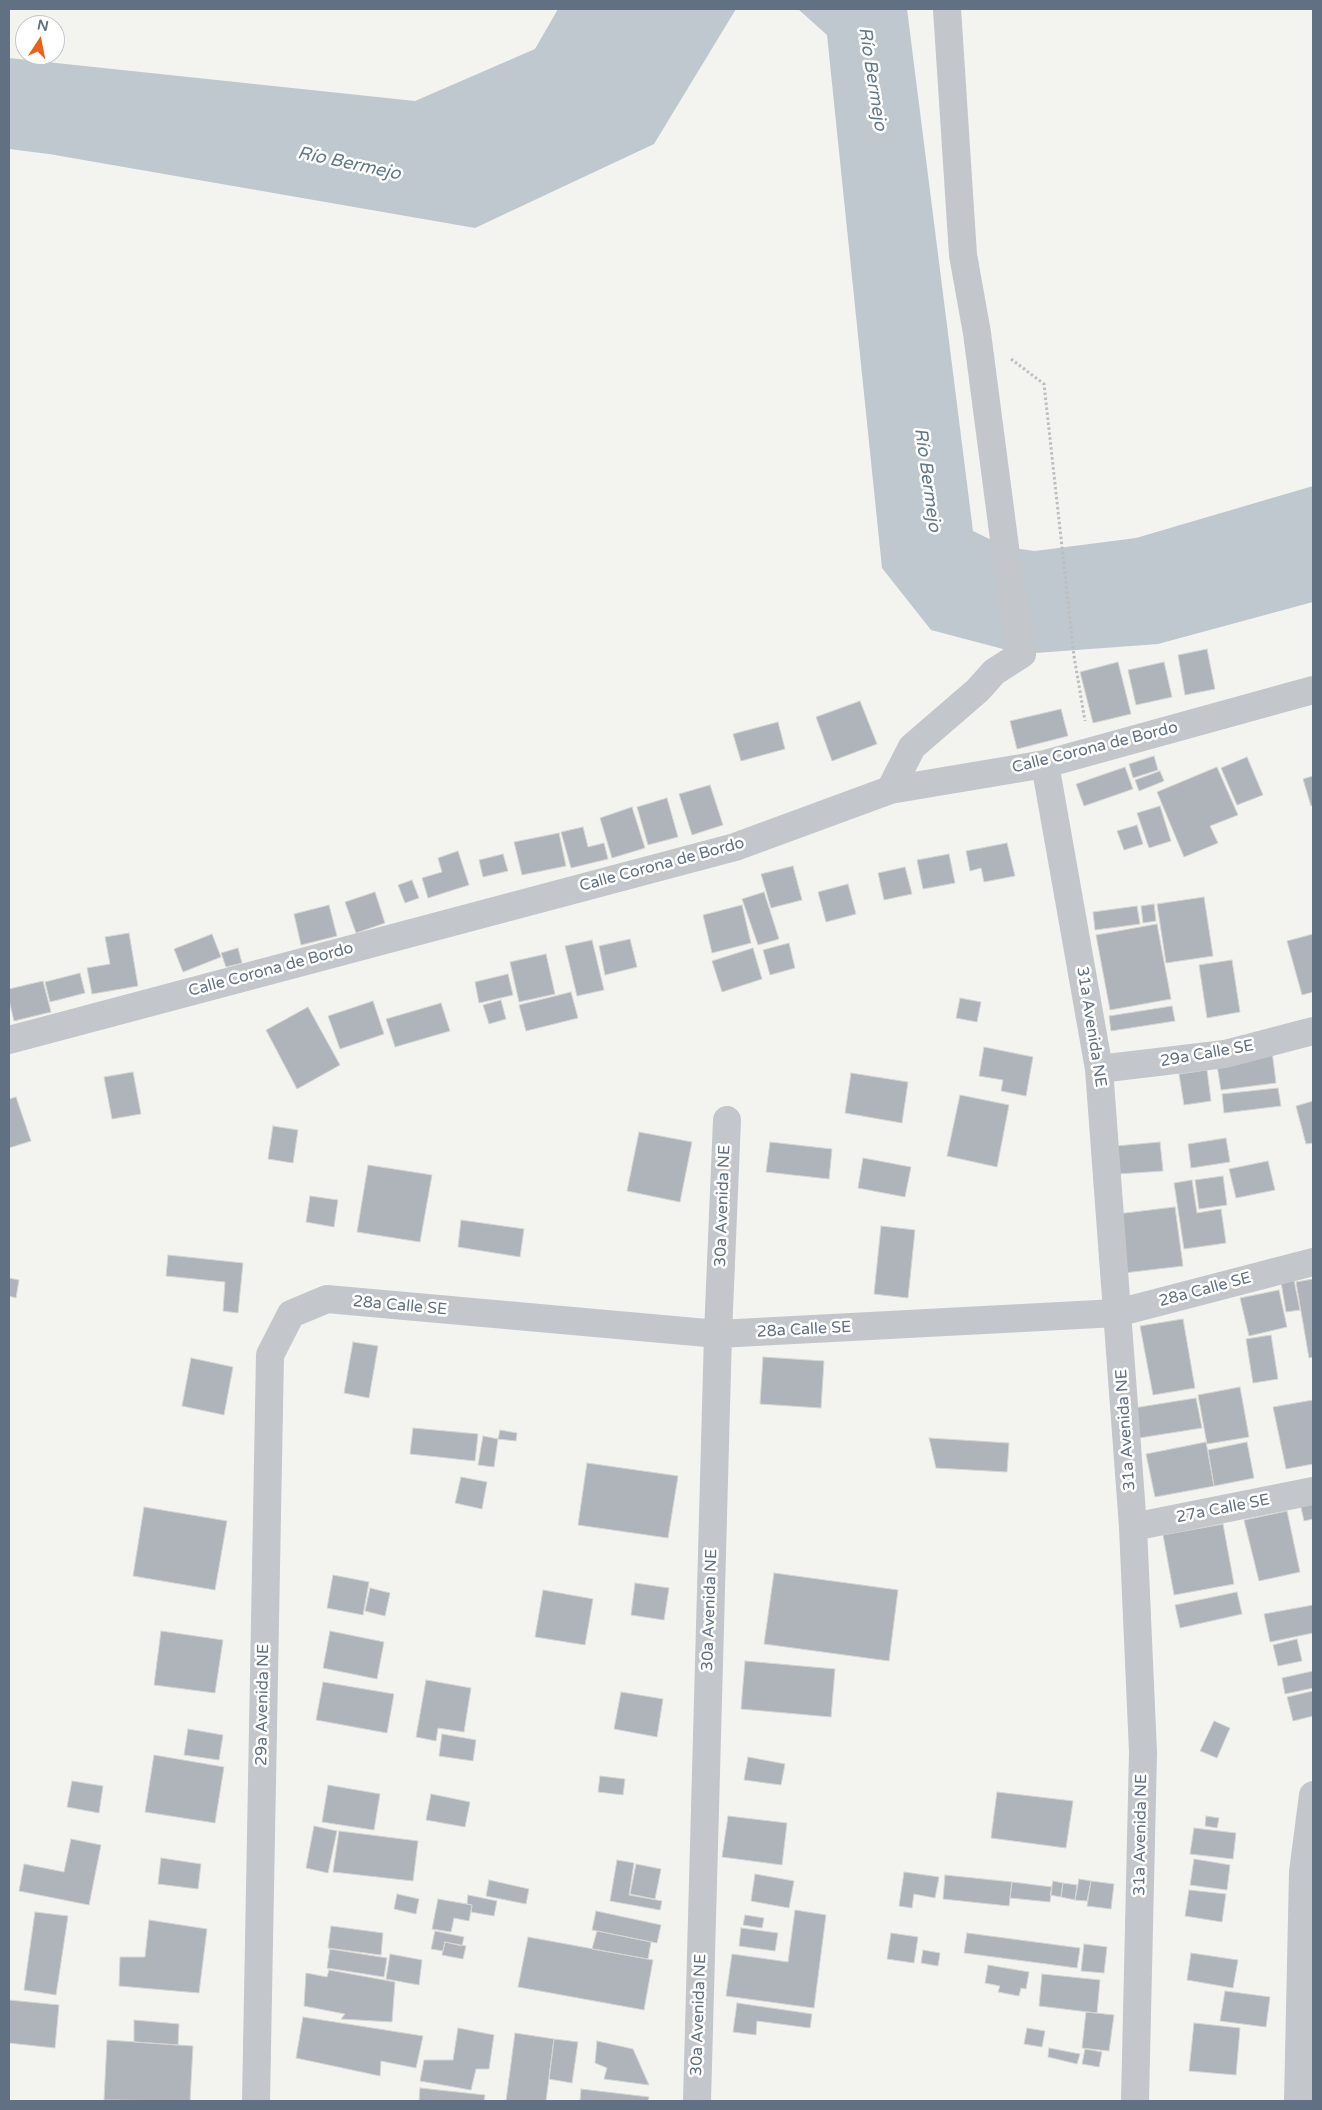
<!DOCTYPE html>
<html>
<head>
<meta charset="utf-8">
<style>
	body { margin:0 }
	#map { position:relative; width:1322px; height:2110px; overflow:hidden; background:#f3f4ef; font-family:"Varela Round",sans-serif }
	canvas { display:block }
	.frame { position:absolute; inset:0; border:10px solid #617082; pointer-events:none }
	.north { position:absolute; left:15px; top:15px; width:50px; height:50px; box-sizing:border-box; background:#fff; border:1px solid #c0c6cd; border-radius:50%; rotate:11deg; font-size:14px; font-weight:700; line-height:20px; text-align:center; color:#617082 }
	.north::after { content:''; display:block; margin:auto; width:18px; height:22px; background:#eb6118; clip-path:polygon(50% 0,100% 100%,50% 72%,0 100%) }
</style>
</head>
<body>
<div id="map">
<canvas width="1322" height="2110"></canvas>
<div class="frame"></div>
<div class="north">N</div>
</div>
<script>
const context = document.querySelector('canvas').getContext('2d');
context.lineJoin = 'round';
function fill(path, color) { context.fillStyle = color; context.fill(path, 'evenodd'); }
const shape = rows => new Path2D(rows.map(r => 'M' + r).join(''));
function strokePath(path, color, width, dash) { context.strokeStyle = color; context.lineWidth = width; context.lineCap = dash ? 'butt' : 'round'; context.setLineDash(dash || []); context.stroke(path); }
function drawText(font, color, halo, rows, align = 'center') {
  context.font = font + ' "Varela Round",sans-serif'; context.lineWidth = 5; context.setLineDash([]); context.textBaseline = 'middle'; context.strokeStyle = halo; context.fillStyle = color; for (const [text, x, y, turn = 0] of rows) {
    context.save(); context.translate(x, y); context.rotate((+turn || 0) * Math.PI / 180); context.textAlign = isNaN(turn) ? turn : align; if (halo) context.strokeText(text, 0, 0); context.fillText(text, 0, 0); context.restore();
  }
}
fill(shape([
	[558,9,736,9,654,144,475,228,49,154,9,149,9,58,415,101,535,49],
	[798,9,907,9,973,531,1006,547,1035,551,1136,538,1313,486,1313,602,1158,644,1022,654,931,630,882,568,827,35]
]), '#bec8ce');
const building = shape([
	[1207,649,1215,689,1185,695,1178,655,1207,649],
	[1118,662,1131,714,1093,723,1080,672,1118,662],
	[1164,662,1172,697,1136,705,1128,670,1164,662],
	[860,701,877,744,832,761,816,717,860,701],
	[1061,709,1068,736,1017,749,1010,721,1061,709],
	[778,722,785,749,741,761,733,734,778,722],
	[1154,756,1158,770,1133,778,1129,764,1154,756],
	[1247,757,1263,795,1237,805,1221,768,1247,757],
	[1125,767,1133,789,1084,806,1076,784,1125,767],
	[1217,767,1238,815,1210,826,1218,843,1184,857,1157,792,1217,767],
	[1160,771,1164,781,1139,791,1135,780,1160,771],
	[1313,776,1313,805,1311,806,1303,779,1313,776],
	[710,785,723,825,692,835,679,794,710,785],
	[667,798,678,837,648,845,637,807,667,798],
	[1160,806,1171,841,1149,848,1137,813,1160,806],
	[632,807,645,848,612,858,600,818,632,807],
	[1137,825,1143,844,1124,850,1117,831,1137,825],
	[583,827,588,847,604,843,608,859,571,868,561,832,583,827],
	[559,833,566,866,522,875,514,842,559,833],
	[1007,843,1015,876,984,882,981,868,970,871,966,851,1007,843],
	[458,851,469,885,428,898,422,878,442,872,438,858,458,851],
	[503,854,508,871,483,877,479,860,503,854],
	[949,854,955,883,923,889,917,860,949,854],
	[793,866,802,900,771,908,761,874,793,866],
	[905,867,912,894,884,900,878,873,905,867],
	[412,880,419,898,405,903,398,885,412,880],
	[848,884,856,914,826,922,818,892,848,884],
	[375,892,385,923,356,933,345,902,375,892],
	[764,892,779,939,758,945,742,899,764,892],
	[1204,897,1213,956,1166,963,1157,904,1204,897],
	[1154,904,1156,921,1143,923,1141,906,1154,904],
	[329,905,337,936,301,945,294,914,329,905],
	[742,905,751,943,712,953,703,915,742,905],
	[1137,906,1140,924,1095,930,1093,912,1137,906],
	[1157,924,1171,999,1110,1010,1096,935,1157,924],
	[129,933,138,986,92,994,87,968,110,964,105,937,129,933],
	[212,934,221,957,183,972,174,949,212,934],
	[1313,934,1313,992,1302,995,1287,941,1313,934],
	[630,939,637,967,605,975,599,946,630,939],
	[592,940,604,990,577,996,565,946,592,940],
	[789,943,795,968,770,975,763,950,789,943],
	[238,948,242,963,226,967,221,953,238,948],
	[753,948,762,979,722,992,712,961,753,948],
	[546,954,555,994,519,1002,510,962,546,954],
	[1232,960,1240,1012,1207,1018,1199,965,1232,960],
	[80,973,85,993,50,1002,45,982,80,973],
	[508,974,513,995,479,1003,475,982,508,974],
	[43,981,51,1012,14,1021,9,1000,9,989,43,981],
	[571,992,578,1018,526,1031,519,1005,571,992],
	[960,998,981,1002,977,1022,956,1018,960,998],
	[501,1000,506,1019,489,1024,483,1005,501,1000],
	[373,1001,384,1034,340,1049,328,1016,373,1001],
	[441,1003,450,1031,395,1047,386,1019,441,1003],
	[1172,1006,1175,1021,1111,1031,1109,1016,1172,1006],
	[308,1007,340,1065,297,1089,266,1030,308,1007],
	[984,1047,1033,1057,1026,1096,1001,1091,1003,1080,979,1076,984,1047],
	[1272,1051,1276,1083,1221,1090,1216,1059,1272,1051],
	[1207,1070,1211,1101,1184,1105,1179,1074,1207,1070],
	[133,1072,141,1114,112,1119,104,1077,133,1072],
	[851,1073,908,1082,902,1123,845,1113,851,1073],
	[1278,1088,1281,1106,1224,1113,1222,1094,1278,1088],
	[960,1095,1009,1105,997,1167,947,1156,960,1095],
	[16,1097,31,1141,9,1148,9,1099,16,1097],
	[1313,1101,1313,1143,1306,1144,1296,1106,1313,1101],
	[273,1126,298,1130,293,1163,268,1159,273,1126],
	[639,1132,692,1142,680,1202,627,1191,639,1132],
	[1226,1138,1230,1162,1191,1168,1188,1144,1226,1138],
	[770,1142,832,1149,829,1179,766,1172,770,1142],
	[1160,1142,1163,1171,1118,1174,1116,1146,1160,1142],
	[863,1158,911,1167,905,1197,858,1188,863,1158],
	[1268,1161,1275,1190,1236,1198,1229,1169,1268,1161],
	[368,1165,432,1175,420,1242,357,1232,368,1165],
	[1223,1176,1227,1205,1199,1209,1195,1180,1223,1176],
	[1192,1180,1197,1213,1221,1209,1226,1243,1184,1249,1174,1183,1192,1180],
	[310,1196,338,1200,334,1227,306,1222,310,1196],
	[1175,1207,1183,1266,1124,1273,1117,1214,1175,1207],
	[461,1220,524,1229,520,1257,458,1247,461,1220],
	[881,1226,915,1230,908,1298,874,1294,881,1226],
	[168,1255,243,1263,238,1313,223,1311,225,1282,166,1276,168,1255],
	[9,1278,19,1280,16,1298,9,1296,9,1278],
	[1313,1279,1313,1357,1309,1358,1296,1282,1313,1279],
	[1294,1280,1300,1310,1286,1312,1281,1282,1294,1280],
	[1279,1290,1287,1327,1249,1336,1240,1298,1279,1290],
	[1183,1319,1195,1388,1153,1395,1140,1326,1183,1319],
	[1271,1335,1278,1379,1253,1383,1246,1339,1271,1335],
	[353,1342,378,1346,369,1398,344,1393,353,1342],
	[763,1357,824,1361,821,1408,760,1404,763,1357],
	[191,1358,233,1367,224,1415,182,1406,191,1358],
	[1240,1387,1249,1437,1207,1444,1198,1395,1240,1387],
	[1196,1398,1202,1428,1139,1438,1134,1408,1196,1398],
	[1313,1400,1313,1464,1286,1469,1273,1407,1313,1400],
	[413,1428,478,1434,475,1461,410,1454,413,1428],
	[500,1430,517,1433,516,1441,498,1439,500,1430],
	[483,1436,498,1439,494,1467,478,1465,483,1436],
	[929,1438,1009,1443,1007,1472,936,1468,929,1438],
	[1206,1442,1214,1486,1155,1497,1146,1454,1206,1442],
	[1247,1442,1254,1478,1214,1486,1208,1450,1247,1442],
	[587,1463,678,1476,668,1538,578,1525,587,1463],
	[461,1477,487,1482,482,1509,455,1503,461,1477],
	[1313,1500,1313,1519,1304,1521,1300,1503,1313,1500],
	[144,1507,227,1521,215,1590,133,1576,144,1507],
	[1287,1511,1300,1572,1259,1581,1244,1520,1287,1511],
	[1223,1524,1234,1584,1174,1595,1163,1535,1223,1524],
	[774,1573,898,1590,889,1661,764,1644,774,1573],
	[333,1575,369,1582,363,1615,327,1608,333,1575],
	[635,1583,669,1588,664,1620,631,1615,635,1583],
	[370,1588,390,1593,385,1616,365,1611,370,1588],
	[543,1590,593,1599,585,1645,535,1637,543,1590],
	[1237,1592,1242,1614,1180,1628,1175,1605,1237,1592],
	[1313,1605,1313,1633,1270,1642,1264,1614,1313,1605],
	[161,1631,223,1640,215,1693,154,1685,161,1631],
	[330,1631,384,1642,377,1679,323,1668,330,1631],
	[1297,1639,1302,1661,1278,1666,1273,1645,1297,1639],
	[745,1661,835,1669,831,1717,741,1709,745,1661],
	[1313,1671,1313,1688,1285,1694,1282,1678,1313,1671],
	[426,1680,471,1688,464,1732,438,1728,436,1741,416,1737,426,1680],
	[323,1682,394,1694,387,1733,316,1720,323,1682],
	[1313,1691,1313,1716,1293,1721,1287,1697,1313,1691],
	[621,1692,663,1699,657,1737,614,1729,621,1692],
	[1214,1721,1230,1728,1217,1758,1200,1751,1214,1721],
	[188,1729,223,1735,219,1760,184,1755,188,1729],
	[442,1734,476,1740,473,1761,439,1756,442,1734],
	[154,1755,224,1767,215,1823,145,1812,154,1755],
	[748,1757,785,1764,781,1785,744,1780,748,1757],
	[600,1776,625,1779,623,1795,598,1792,600,1776],
	[72,1781,103,1786,99,1813,67,1807,72,1781],
	[328,1785,380,1794,374,1830,322,1822,328,1785],
	[997,1792,1073,1801,1066,1848,991,1838,997,1792],
	[431,1794,470,1802,465,1827,426,1820,431,1794],
	[728,1816,787,1823,782,1865,722,1857,728,1816],
	[1206,1816,1219,1818,1217,1828,1205,1826,1206,1816],
	[314,1826,337,1831,328,1873,306,1868,314,1826],
	[1194,1828,1236,1833,1233,1859,1190,1854,1194,1828],
	[339,1831,418,1841,413,1881,333,1872,339,1831],
	[71,1839,101,1845,89,1905,19,1891,24,1864,64,1872,71,1839],
	[161,1858,201,1864,198,1889,158,1884,161,1858],
	[1194,1859,1230,1865,1227,1890,1190,1885,1194,1859],
	[617,1860,634,1863,629,1895,662,1901,660,1910,610,1901,617,1860],
	[636,1864,661,1869,655,1899,630,1894,636,1864],
	[904,1872,939,1877,935,1898,914,1894,912,1908,899,1906,904,1872],
	[755,1874,794,1881,789,1908,751,1901,755,1874],
	[945,1875,1012,1882,1009,1906,943,1899,945,1875],
	[1079,1879,1091,1881,1087,1901,1075,1900,1079,1879],
	[489,1880,529,1889,526,1904,486,1896,489,1880],
	[1053,1881,1063,1883,1061,1897,1050,1895,1053,1881],
	[1091,1881,1114,1884,1111,1909,1087,1906,1091,1881],
	[1012,1882,1052,1887,1050,1902,1010,1898,1012,1882],
	[1063,1883,1077,1885,1075,1900,1061,1897,1063,1883],
	[1189,1890,1226,1894,1222,1922,1185,1916,1189,1890],
	[397,1894,419,1899,416,1914,394,1909,397,1894],
	[468,1895,497,1901,494,1916,471,1912,472,1905,467,1904,468,1895],
	[438,1899,472,1905,469,1921,454,1918,451,1932,432,1929,438,1899],
	[795,1910,826,1915,814,2008,726,1996,732,1954,788,1962,795,1910],
	[596,1911,661,1925,657,1943,592,1930,596,1911],
	[35,1912,68,1916,56,1995,24,1990,35,1912],
	[745,1915,764,1918,762,1928,743,1925,745,1915],
	[149,1920,207,1929,199,1993,119,1986,120,1957,145,1957,149,1920],
	[331,1926,383,1933,381,1955,328,1948,331,1926],
	[741,1928,778,1933,775,1951,739,1946,741,1928],
	[435,1931,464,1937,462,1946,445,1942,443,1951,431,1949,435,1931],
	[597,1931,651,1942,648,1959,592,1949,597,1931],
	[891,1933,918,1937,914,1963,887,1959,891,1933],
	[967,1933,1080,1948,1077,1968,964,1953,967,1933],
	[528,1937,653,1960,644,2010,518,1987,528,1937],
	[445,1942,466,1946,463,1959,442,1955,445,1942],
	[1084,1944,1107,1947,1104,1973,1081,1971,1084,1944],
	[330,1949,387,1958,384,1977,327,1968,330,1949],
	[923,1950,940,1953,938,1966,921,1963,923,1950],
	[1191,1953,1238,1960,1233,1988,1187,1980,1191,1953],
	[390,1954,422,1960,419,1985,386,1979,390,1954],
	[988,1965,1029,1972,1026,1989,1021,1988,1019,1996,998,1992,1000,1986,985,1983,988,1965],
	[329,1970,395,1982,392,2022,341,2019,345,2014,304,2006,306,1973,327,1977,329,1970],
	[1042,1974,1100,1980,1097,2013,1039,2006,1042,1974],
	[1225,1991,1270,1997,1266,2027,1220,2021,1225,1991],
	[9,2000,59,2005,55,2048,9,2043,9,2000],
	[737,2003,812,2014,810,2028,757,2021,756,2035,733,2032,737,2003],
	[1086,2012,1114,2015,1109,2051,1082,2048,1086,2012],
	[303,2017,423,2036,416,2068,381,2061,380,2076,296,2058,303,2017],
	[134,2020,179,2024,178,2045,134,2042,134,2020],
	[1194,2023,1240,2028,1236,2075,1189,2071,1194,2023],
	[458,2028,494,2035,489,2069,476,2069,471,2090,420,2081,424,2060,453,2060,458,2028],
	[1027,2028,1045,2031,1042,2047,1024,2044,1027,2028],
	[515,2033,554,2039,546,2101,506,2101,515,2033],
	[554,2039,578,2042,572,2083,549,2079,554,2039],
	[107,2040,193,2046,190,2101,104,2100,107,2040],
	[597,2041,633,2049,649,2085,604,2079,607,2068,595,2063,597,2041],
	[1049,2048,1080,2054,1077,2064,1048,2057,1049,2048],
	[1085,2049,1102,2052,1099,2067,1082,2064,1085,2049],
	[420,2088,485,2095,484,2101,419,2101,420,2088],
	[581,2089,649,2097,648,2101,580,2101,581,2089]
]);
fill(building, '#aeb4ba');
strokePath(building, '#d5d5d2', 1);
strokePath(shape([
	[1011,359,1044,384,1074,656,1085,721]
]), '#bdbec0', 3, [2.5, 2.5]);
strokePath(shape([
	[1045,764,1099,1069,1133,1527,1143,1752,1135,2101],
	[890,790,912,747,978,690,994,672,1022,654,1011,593,977,333,963,255,947,9],
	[9,1040,735,847,890,790,1045,764,1313,690],
	[1099,1069,1225,1054,1313,1031],
	[1133,1527,1313,1491],
	[256,2101,270,1355,291,1314,327,1299,718,1334,1117,1313,1313,1262],
	[697,2101,718,1334,727,1120],
	[1298,2101,1303,1872,1313,1795]
]), '#c3c6ca', 28);
drawText('16px', '#617082', '#fff', [
	["Calle Corona de Bordo",1095,748,-14],
	["Calle Corona de Bordo",662,865,-15],
	["Calle Corona de Bordo",271,970,-15],
	["31a Avenida NE",1091,1027,81],
	["29a Calle SE",1207,1054,-10],
	["30a Avenida NE",723,1206,-88],
	["28a Calle SE",1205,1290,-15],
	["28a Calle SE",400,1306,5],
	["28a Calle SE",804,1330,-3],
	["31a Avenida NE",1126,1430,-94],
	["27a Calle SE",1223,1509,-11],
	["30a Avenida NE",710,1610,-88],
	["29a Avenida NE",263,1705,-89],
	["31a Avenida NE",1141,1835,-89],
	["30a Avenida NE",699,2015,-88]
]);
drawText('italic 18px', '#627987', '#fff', [
	["Río Bermejo",872,79,81],
	["Río Bermejo",349,164,12],
	["Río Bermejo",927,480,82]
]);
</script>
</body>
</html>
